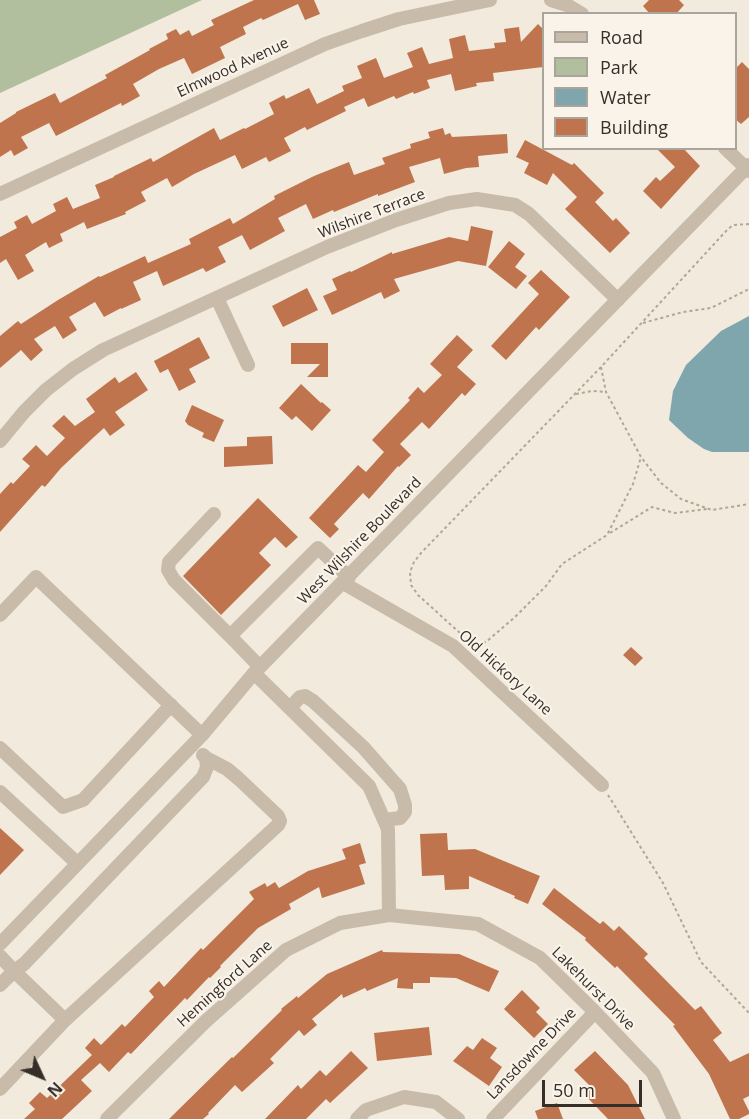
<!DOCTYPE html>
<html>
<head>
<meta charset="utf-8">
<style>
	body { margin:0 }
	#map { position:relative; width:749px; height:1119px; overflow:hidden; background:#f1eadd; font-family:"Open Sans",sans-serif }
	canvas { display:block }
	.legend { position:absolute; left:542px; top:12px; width:195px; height:138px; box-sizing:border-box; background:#f9f3e9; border:2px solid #aba49c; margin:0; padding:8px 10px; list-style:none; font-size:18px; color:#362e29 }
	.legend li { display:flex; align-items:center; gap:12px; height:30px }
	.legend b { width:30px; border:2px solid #aba49c }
	.north { position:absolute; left:12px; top:1047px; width:60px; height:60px; -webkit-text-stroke:4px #f9f3e9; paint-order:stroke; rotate:134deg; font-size:16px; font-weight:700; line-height:24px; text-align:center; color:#362e29 }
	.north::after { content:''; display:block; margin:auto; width:21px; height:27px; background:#362e29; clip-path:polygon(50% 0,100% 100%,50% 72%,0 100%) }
	.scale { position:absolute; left:542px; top:1080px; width:100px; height:27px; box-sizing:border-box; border:3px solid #362e29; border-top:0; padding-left:8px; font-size:18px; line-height:21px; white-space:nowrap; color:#362e29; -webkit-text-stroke:4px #f9f3e9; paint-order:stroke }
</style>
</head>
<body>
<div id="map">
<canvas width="749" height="1119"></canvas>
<ul class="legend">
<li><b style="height:8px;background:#c8bbaa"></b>Road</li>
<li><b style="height:16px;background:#b1bf9e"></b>Park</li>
<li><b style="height:16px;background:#7ea6ac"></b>Water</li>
<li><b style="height:16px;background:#bf744d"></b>Building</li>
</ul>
<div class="north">N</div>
<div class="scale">50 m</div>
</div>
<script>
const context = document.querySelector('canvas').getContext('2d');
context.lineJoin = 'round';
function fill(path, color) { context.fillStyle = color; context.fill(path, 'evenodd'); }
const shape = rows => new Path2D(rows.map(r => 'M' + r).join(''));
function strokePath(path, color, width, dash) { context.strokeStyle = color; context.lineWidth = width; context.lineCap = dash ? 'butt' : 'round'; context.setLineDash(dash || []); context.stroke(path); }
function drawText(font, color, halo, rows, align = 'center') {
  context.font = font + ' "Open Sans",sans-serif'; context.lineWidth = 4.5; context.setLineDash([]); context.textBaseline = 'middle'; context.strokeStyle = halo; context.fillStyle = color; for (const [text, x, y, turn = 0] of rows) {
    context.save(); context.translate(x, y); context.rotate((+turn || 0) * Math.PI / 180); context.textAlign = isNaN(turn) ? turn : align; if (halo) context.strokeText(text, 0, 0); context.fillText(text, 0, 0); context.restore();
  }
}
fill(shape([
	[0,0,202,0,0,93]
]), '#b1bf9e');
fill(shape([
	[749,316,749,452,712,452,704,449,688,438,669,420,673,391,686,365,721,331]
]), '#7ea6ac');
fill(shape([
	[254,0,314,0,320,14,305,20,298,4,263,20,261,18,243,27,246,34,220,47,225,58,192,74,184,58,159,69,133,84,140,96,122,106,121,103,56,136,49,123,21,137,28,148,14,156,11,150,0,157,0,123,16,113,16,112,55,93,60,103,107,78,105,75,150,50,149,49,168,39,166,34,176,29,180,35,189,30,192,36,214,25,211,20],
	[649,0,679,0,684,5,676,14,650,14,643,6],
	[538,24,543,29,543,67,493,73,494,81,476,83,477,86,455,91,451,74,427,80,430,88,414,94,413,92,396,99,394,96,368,107,364,98,344,107,346,111,307,130,305,127,284,138,291,151,269,162,266,157,242,169,235,155,194,174,172,187,167,178,141,192,146,201,125,212,126,214,87,229,84,222,60,234,63,241,49,248,46,242,25,255,34,271,18,280,6,259,0,263,0,237,17,228,14,222,27,215,32,224,56,211,53,204,67,197,73,209,100,198,95,185,114,177,114,176,151,158,153,162,214,128,220,140,244,128,245,129,274,114,269,103,284,95,286,99,309,88,317,104,344,91,342,86,362,78,357,66,376,58,384,78,413,67,407,53,422,47,429,64,453,58,449,39,465,35,469,51,495,48,494,43,506,42,504,29,519,27,521,42],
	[742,62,749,69,749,117,741,124,735,119,735,69],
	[443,128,445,135,450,133,452,137,507,134,508,153,478,156,479,167,466,168,444,174,440,158,409,167,415,182,378,196,378,194,334,212,333,210,313,219,306,204,278,218,285,231,250,250,242,235,218,247,226,262,206,272,203,268,163,286,157,271,133,282,141,300,121,309,121,308,104,317,95,302,69,317,77,330,63,339,55,326,34,339,43,350,31,361,21,350,0,368,0,336,18,321,21,324,58,300,99,276,100,277,145,256,148,263,191,244,189,239,230,218,233,224,275,199,274,196,314,176,349,162,354,175,385,164,382,158,411,148,410,144,430,138,428,132],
	[525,140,572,165,574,163,604,193,595,202,613,221,616,218,630,233,610,253,565,209,577,197,553,173,547,185,524,173,529,163,516,157],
	[656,148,683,148,700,166,661,209,643,191,656,177,660,181,675,167],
	[471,226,493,231,486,266,458,261,394,279,400,291,384,299,381,292,332,315,323,296,337,290,332,279,350,271,351,272,392,252,392,254,449,237,468,241],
	[509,241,525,254,515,267,527,276,516,289,488,267],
	[541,270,570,297,539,330,536,327,506,360,491,346,539,294,528,283],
	[307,288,318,310,283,327,272,306],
	[457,335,473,350,457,367,476,384,465,396,462,393,429,429,422,422,400,444,411,455,399,467,398,466,369,499,363,493,334,524,339,529,330,538,309,518,358,465,366,472,384,452,372,440,410,400,408,398,418,387,424,393,442,375,430,364],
	[199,337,210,358,189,369,196,382,179,391,168,369,160,373,154,361],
	[291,343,328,343,328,377,307,377,320,364,291,364],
	[136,372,148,390,115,412,125,425,110,436,104,428,94,437,61,468,45,487,42,485,0,532,0,494,11,482,13,484,30,466,22,459,36,445,47,456,65,438,52,426,64,415,75,426,95,412,86,399,115,377,119,383],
	[301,384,321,403,322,402,331,410,312,431,296,416,292,420,279,408],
	[192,405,224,420,214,442,202,437,204,433,188,425,185,421],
	[272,436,273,464,224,467,224,447,247,446,247,437],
	[258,498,298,537,286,548,275,537,259,553,271,565,221,615,183,576],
	[631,647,643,658,635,666,623,655],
	[0,828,24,850,0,875],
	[447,833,448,850,475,849,540,876,528,904,514,898,515,896,469,876,469,889,445,890,444,875,422,876,420,834],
	[360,843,366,863,359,865,365,884,322,898,319,887,289,904,291,909,258,928,220,966,221,967,210,978,209,977,187,1000,185,998,131,1054,128,1052,109,1072,100,1063,81,1080,92,1091,62,1119,24,1119,35,1109,29,1103,40,1092,47,1098,92,1055,85,1048,94,1038,101,1045,122,1024,125,1027,154,997,149,991,159,981,164,987,201,948,203,950,254,899,249,892,265,883,267,887,275,882,279,888,308,871,346,859,342,849],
	[554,888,600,924,603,921,614,931,619,926,648,954,644,958,695,1010,701,1006,722,1033,713,1040,730,1062,749,1053,749,1096,743,1099,749,1111,749,1114,739,1119,730,1119,709,1074,673,1026,675,1025,617,966,615,968,585,940,586,938,542,904],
	[382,950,383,952,459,954,499,971,489,992,456,978,430,977,430,983,413,983,413,989,397,988,398,978,367,991,365,988,343,998,342,994,312,1019,317,1025,304,1036,299,1030,270,1059,274,1063,242,1092,235,1085,208,1113,209,1114,203,1119,169,1119,232,1057,233,1058,282,1010,281,1009,297,996,298,998,327,974],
	[522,990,540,1008,536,1012,548,1024,534,1038,504,1009],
	[429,1027,432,1055,377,1061,374,1033],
	[482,1038,497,1048,490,1058,502,1067,489,1086,453,1061,467,1046,473,1050],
	[351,1051,368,1068,330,1103,326,1099,306,1119,265,1119,298,1085,301,1089,320,1070,326,1076],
	[595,1051,628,1085,645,1119,608,1119,584,1094,591,1087,574,1070],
	[557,1103,563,1119,538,1119,535,1111]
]), '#bf744d');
strokePath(shape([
	[749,224,733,225,727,230,601,367,606,392,641,457,661,483,681,499,712,510,749,504],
	[643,323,683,312,711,308,749,289],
	[576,394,592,391,606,392],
	[610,533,652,507,675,513,707,509],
	[460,633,418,595,411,585,410,572,414,562,421,553,601,367],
	[467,639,476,645,486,642,515,617,546,586,562,564,607,535,633,484,641,457],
	[608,795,663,883,701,962,749,1013]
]), '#b4a594', 2, [3, 3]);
strokePath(shape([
	[551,0,567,5,582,14],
	[725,148,749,171],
	[0,194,325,44,362,31,399,19,490,0],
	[217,298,248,365],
	[0,441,24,412,46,390,73,369,103,350,327,247,396,220,449,203,477,199,515,205,529,214,618,300],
	[214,514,169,562,168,570,174,580,230,636],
	[343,583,453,646,602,785],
	[0,615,36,577,202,735],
	[260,667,230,636,318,548,349,577],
	[254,673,369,786,388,829,389,915],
	[290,708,300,697,305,696,313,701,363,747,400,789,405,805,405,812,400,818,384,820],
	[0,748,63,807,83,800,171,705],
	[0,792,77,863],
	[0,944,202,735,254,673,749,165],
	[0,956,14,971,24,964,203,777,207,767,206,758,203,755],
	[0,985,14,971,65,1020],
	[0,1089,65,1020,278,825,280,821,278,816,239,779,227,769,206,758],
	[107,1119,206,1021,286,950,340,923,389,915,478,924,540,958,595,1012,653,1073,674,1119],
	[357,1119,366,1110,404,1097,436,1102,458,1119],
	[493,1119,595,1012]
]), '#c8bbaa', 14);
drawText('15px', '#362e29', '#f9f3e9', [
	["Elmwood Avenue",233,68,-25],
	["Wilshire Terrace",372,214,-21],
	["West Wilshire Boulevard",360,541,-46],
	["Old Hickory Lane",505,673,42],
	["Hemingford Lane",225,984,-42],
	["Lakehurst Drive",593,989,45],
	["Lansdowne Drive",532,1054,-46]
]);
</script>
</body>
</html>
